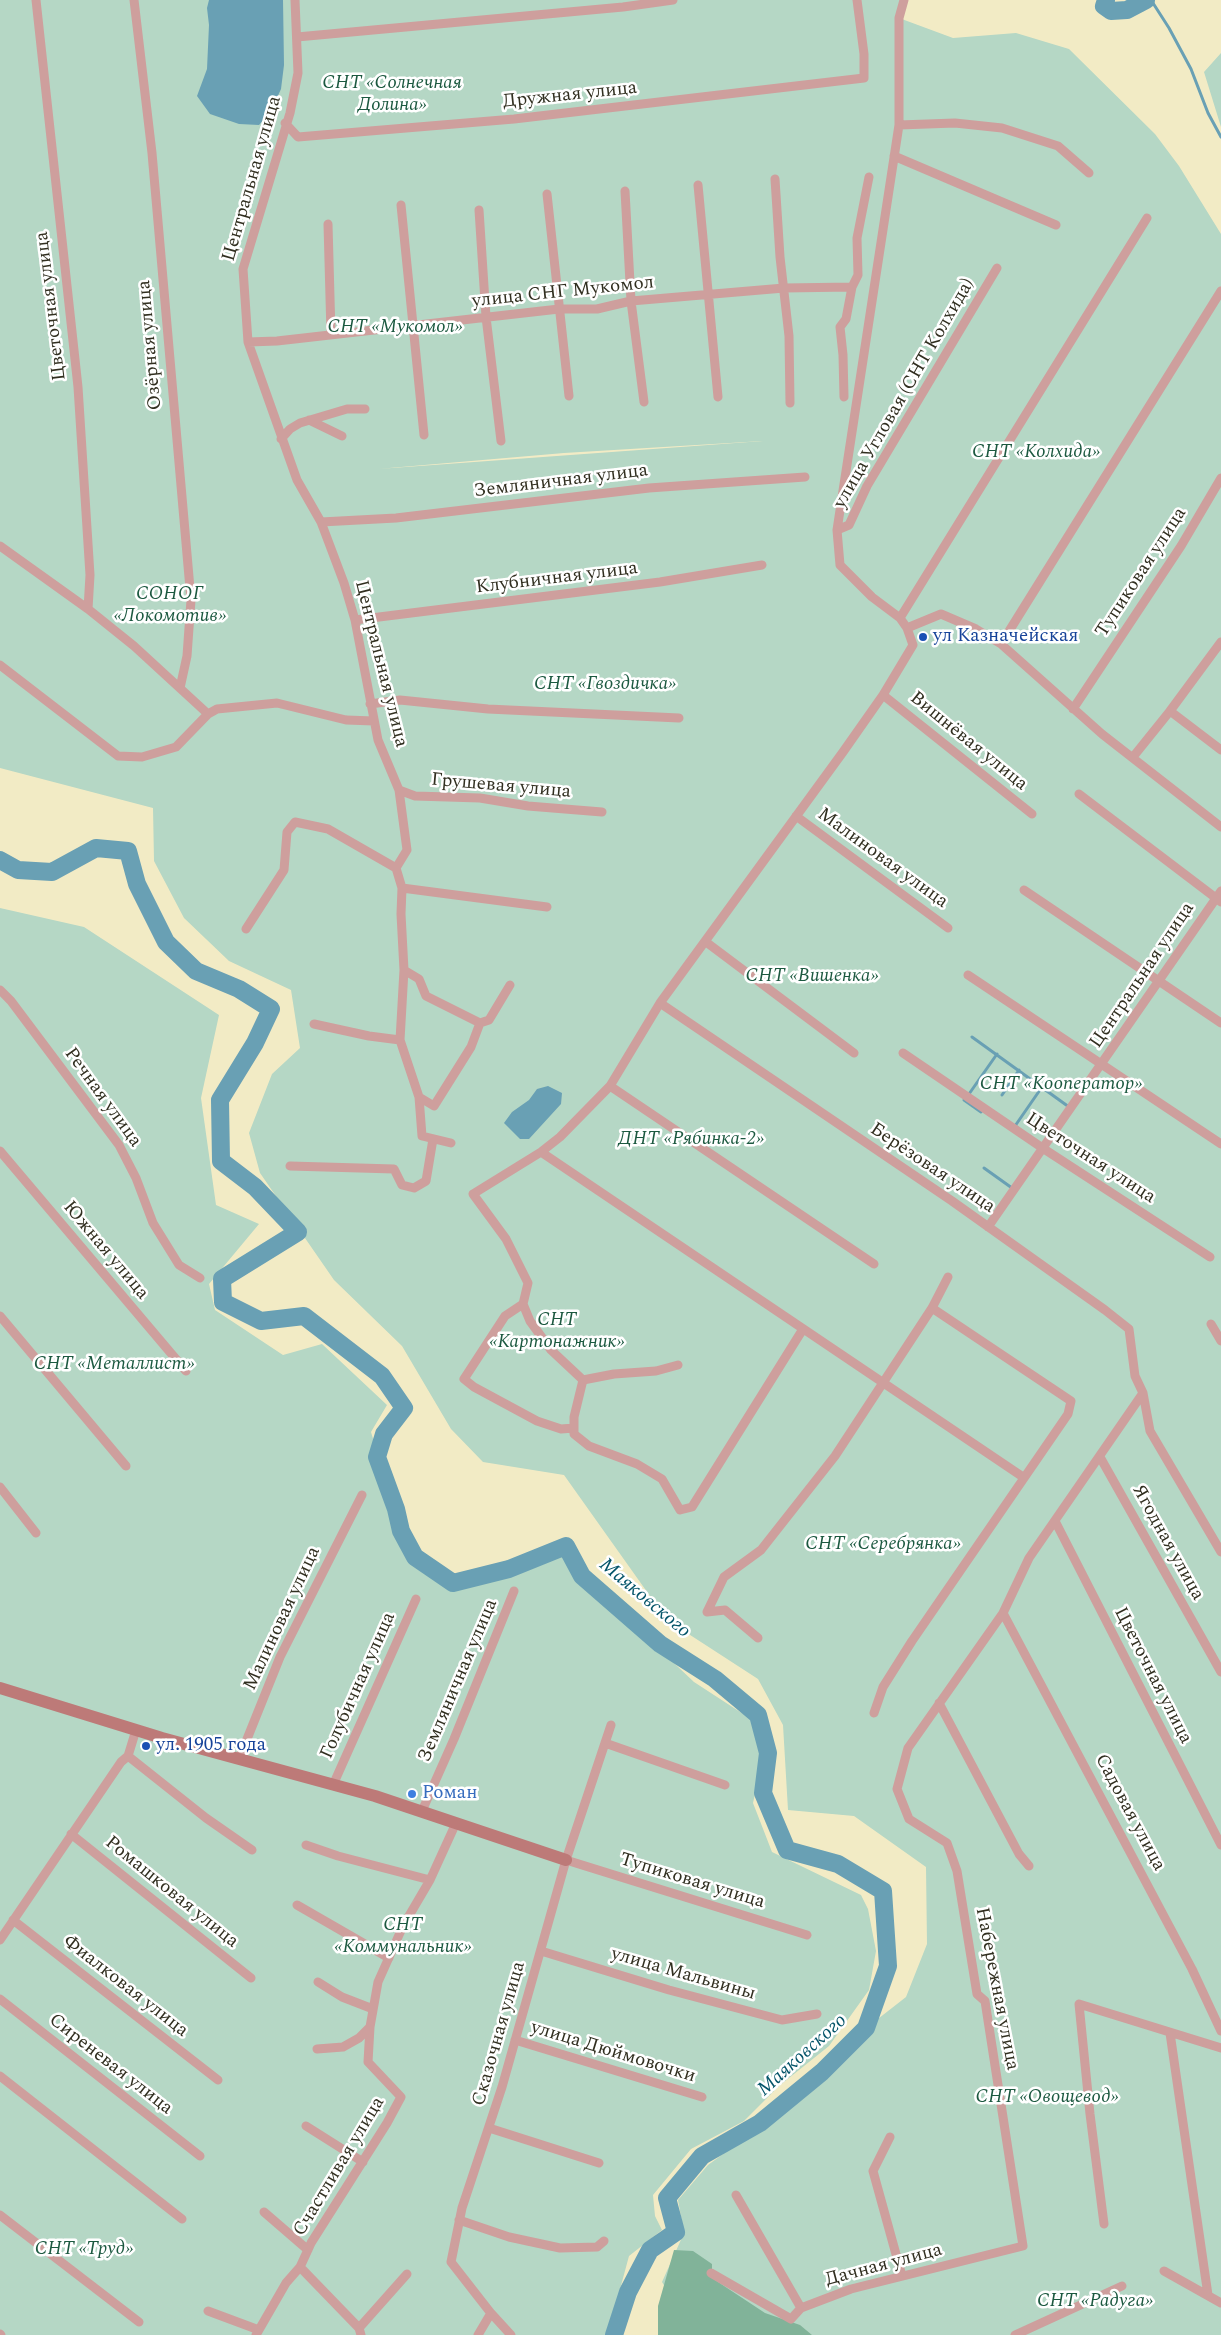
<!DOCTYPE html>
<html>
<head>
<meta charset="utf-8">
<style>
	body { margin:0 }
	canvas { display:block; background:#f2ebc5 }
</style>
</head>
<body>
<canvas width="1221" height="2335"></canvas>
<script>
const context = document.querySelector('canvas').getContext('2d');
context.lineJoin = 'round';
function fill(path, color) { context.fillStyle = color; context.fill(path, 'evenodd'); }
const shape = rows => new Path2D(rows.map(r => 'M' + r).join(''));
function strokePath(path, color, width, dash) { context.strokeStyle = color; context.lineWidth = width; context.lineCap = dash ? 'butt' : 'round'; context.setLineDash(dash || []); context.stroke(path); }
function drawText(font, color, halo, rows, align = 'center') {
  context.font = font + ' Spectral,serif'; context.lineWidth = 5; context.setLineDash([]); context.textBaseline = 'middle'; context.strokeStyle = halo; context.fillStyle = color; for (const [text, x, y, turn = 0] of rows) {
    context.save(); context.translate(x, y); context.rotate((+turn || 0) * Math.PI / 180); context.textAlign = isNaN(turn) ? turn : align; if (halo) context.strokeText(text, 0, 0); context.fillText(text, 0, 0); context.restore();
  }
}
fill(shape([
	[0,0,904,0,899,18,953,38,1016,33,1069,49,1155,134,1179,166,1221,234,1221,2335,712,2335,686,2321,662,2282,684,2233,678,2200,708,2165,812,2089,837,2058,874,2022,906,1997,927,1944,926,1867,854,1816,788,1810,783,1725,758,1679,667,1620,564,1475,483,1462,451,1429,402,1346,334,1280,260,1173,249,1133,272,1074,300,1048,291,990,229,961,184,918,154,861,153,808,0,768],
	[763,441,378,469,564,453],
	[1221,53,1221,127,1204,72],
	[0,908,84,927,219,1015,201,1098,216,1205,259,1224,209,1284,215,1310,283,1355,322,1344,387,1405,371,1432,401,1531,415,1557,453,1583,566,1546,584,1578,694,1682,754,1721,762,1763,753,1803,772,1852,861,1895,868,1909,876,1951,869,1990,829,2046,779,2086,744,2121,691,2149,653,2195,655,2216,662,2230,629,2256,616,2304,621,2335,0,2335]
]), '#b5d7c5');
fill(shape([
	[674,2250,693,2251,712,2264,712,2278,765,2313,800,2325,812,2335,658,2335,658,2306]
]), '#81b399');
fill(shape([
	[209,0,283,0,284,65,281,89,270,113,259,125,239,124,210,114,197,96,207,69,209,25,207,8],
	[548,1086,562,1093,561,1104,529,1139,520,1139,504,1123,512,1112,529,1100,537,1089]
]), '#69a0b4');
strokePath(shape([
	[1151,0,1169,28,1191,69,1208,113,1221,137],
	[972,1037,1069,1107],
	[969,1094,997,1054],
	[1002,1095,1019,1070],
	[964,1100,981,1112],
	[1017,1127,1015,1126,1042,1087],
	[984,1168,1012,1188]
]), '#69a0b4', 3);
strokePath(shape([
	[1106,0,1104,6,1111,11,1127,10,1146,0],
	[0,860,18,870,52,872,96,848,128,851,137,884,166,942,196,971,239,989,271,1009,255,1043,220,1100,221,1161,255,1187,298,1232,222,1279,223,1302,261,1321,304,1316,382,1376,404,1408,384,1434,377,1457,396,1509,401,1531,415,1557,453,1583,509,1569,566,1546,582,1576,660,1644,715,1679,758,1715,768,1753,763,1793,787,1850,838,1864,883,1891,888,1966,866,2028,822,2072,760,2123,702,2156,667,2198,676,2232,650,2250,628,2292,614,2335]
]), '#69a0b4', 18);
strokePath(shape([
	[36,0,78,387,90,575,88,609],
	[134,0,152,153,191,600,187,656,180,688],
	[295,0,298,73,290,113,243,269,248,342,297,480,321,522,344,583,355,620,378,740,399,790,407,850,396,868,402,888,401,914,404,970,400,1040,419,1097,422,1136,451,1143],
	[297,37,623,7,673,0],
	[285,123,298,137,514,119,864,78,864,54,857,0],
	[899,125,955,123,1002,128,1058,146,1089,173],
	[894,156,1056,225],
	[775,179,780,257,789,336,790,403],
	[698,185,718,397],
	[625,191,631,301,644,402],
	[547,194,569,396],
	[401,205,424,435],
	[479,210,486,317,501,441],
	[328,224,331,334],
	[248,342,277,341,559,309,597,309,631,301,784,288,852,287],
	[844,397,843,355,840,327,846,319,852,287,858,275,857,238,869,177],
	[309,420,342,436],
	[281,439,290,429,300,423,347,409,365,409],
	[321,522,396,518,649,488,805,477],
	[837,530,849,525,867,486,997,268],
	[0,546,88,609,134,646,208,714],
	[900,618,1147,218],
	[355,620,660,582,762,565],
	[907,628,941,614,976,629,1001,644,1102,734,1221,827],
	[1001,644,1221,291],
	[0,665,118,756,142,757,176,747,208,714,217,709,277,703,346,720,374,721],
	[883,695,1032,814],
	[370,704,400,700,488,709,679,718],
	[1073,709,1181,546,1221,478],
	[1170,711,1221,642],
	[1133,757,1170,711,1221,750],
	[399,790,415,796,480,798,528,806,602,812],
	[1079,794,1221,902],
	[796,816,948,928],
	[402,888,547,907],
	[1024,890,1221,1023],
	[246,929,284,870,287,832,295,822,328,829,396,868],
	[706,942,854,1053],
	[404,970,419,979,426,996,480,1023,471,1047,434,1106,419,1097],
	[968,975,1221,1144],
	[0,990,11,1001,119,1145,136,1178,153,1223,179,1265,200,1278],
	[660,1003,952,1201,1105,1310,1129,1329,1135,1376,1143,1393,1150,1431,1221,1552],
	[480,1023,489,1020,510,985],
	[314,1024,369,1036,400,1040],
	[903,1053,1044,1149,1210,1257],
	[610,1086,874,1264],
	[0,1151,186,1371],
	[541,1152,1023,1477],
	[290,1166,394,1169,402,1185,414,1188,426,1181,433,1139],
	[988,1227,1221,891],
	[523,1304,505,1316,464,1379,474,1387,537,1421,561,1429,574,1428],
	[0,1316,126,1466],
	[1211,1324,1221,1341],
	[678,1365,656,1371,614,1374,583,1380,574,1417,574,1434,589,1446,637,1464,662,1479,680,1510,692,1507,803,1329],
	[583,1380,551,1350,530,1321,523,1304,528,1283,506,1239,473,1194,541,1152,560,1137,610,1086,660,1003,843,752,883,695,913,645,907,628,900,618,872,597,840,565,837,530,899,125,899,18,904,0],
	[1100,1457,1221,1672],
	[0,1487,36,1533],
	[1055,1521,1221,1845],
	[1003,1613,1192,1969,1221,2031],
	[758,1638,725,1610,707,1612,724,1577,761,1550,835,1456,932,1308,948,1277],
	[939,1703,1019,1854,1029,1866],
	[874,1713,883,1687,912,1641,1068,1414,1071,1401,932,1308],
	[605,1743,725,1785],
	[128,1756,206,1818,252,1850],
	[239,1759,280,1657,362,1495],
	[333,1785,416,1599],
	[422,1811,454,1739,514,1591],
	[71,1834,251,1978],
	[306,1845,338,1856,430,1880],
	[566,1860,807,1935],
	[297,1905,389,1958],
	[13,1920,218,2080],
	[0,1940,121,1762,128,1756,136,1730],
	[541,1951,669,1990,782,2020,817,2014],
	[318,1982,342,1997,373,2009],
	[0,1999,200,2156],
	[1170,2033,1208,2295],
	[515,2040,702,2097],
	[317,2049,343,2047,359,2038,370,2027],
	[0,2076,182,2219],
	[306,2126,363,2162],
	[489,2128,599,2163],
	[890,2137,873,2171,902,2276],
	[736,2195,801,2308],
	[264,2212,308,2250],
	[0,2215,139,2322],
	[459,2220,509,2237,560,2248,597,2247,604,2241],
	[1104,2224,1090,2114,1079,2004,1221,2048],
	[300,2267,359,2328,361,2335],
	[1164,2271,1221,2303],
	[711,2273,791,2319,801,2308,851,2289,1023,2246,985,2001,977,1994,957,1871,947,1843,909,1819,897,1789,908,1748,1003,1613,1029,1558,1143,1393],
	[208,2311,259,2330],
	[359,2328,407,2274],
	[0,2334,1,2335],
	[256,2335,286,2283,300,2267,311,2243,387,2123,401,2097,368,2062,370,2027,378,1982,403,1926,430,1880,456,1823],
	[478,2335,491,2313],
	[511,2335,490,2312,451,2262,462,2208,502,2087,566,1860,611,1725],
	[1015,2335,1122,2286]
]), '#ce9f9d', 9);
strokePath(shape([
	[0,1688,162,1738,375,1796,566,1860]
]), '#bd7a78', 12);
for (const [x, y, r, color] of [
	[923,637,5,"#1a4fb4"],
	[146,1746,5,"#1a4fb4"],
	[412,1794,5,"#3f7fe0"]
]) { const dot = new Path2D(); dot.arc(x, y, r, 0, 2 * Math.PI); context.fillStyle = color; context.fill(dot); strokePath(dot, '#fff', 2); }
drawText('italic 19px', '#1c5940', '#fff', [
	["СНТ «Солнечная",392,84],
	["Долина»",392,106],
	["СНТ «Мукомол»",395,328],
	["СНТ «Колхида»",1036,453],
	["СОНОГ",170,595],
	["«Локомотив»",170,617],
	["СНТ «Гвоздичка»",605,685],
	["СНТ «Вишенка»",812,977],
	["СНТ «Кооператор»",1061,1085],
	["ДНТ «Рябинка-2»",691,1140],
	["СНТ",557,1321],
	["«Картонажник»",557,1343],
	["СНТ «Металлист»",114,1365],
	["СНТ «Серебрянка»",883,1545],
	["СНТ",403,1926],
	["«Коммунальник»",403,1948],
	["СНТ «Овощевод»",1047,2098],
	["СНТ «Труд»",84,2250],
	["СНТ «Радуга»",1095,2302]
]);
drawText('19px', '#312f20', '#fff', [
	["Дружная улица",570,96,-6],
	["Центральная улица",253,179,-74],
	["улица СНГ Мукомол",563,293,-6],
	["Цветочная улица",52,306,-97],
	["Озёрная улица",151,345,-95],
	["улица Угловая (СНТ Колхида)",905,394,-60],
	["Земляничная улица",561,482,-7],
	["Тупиковая улица",1142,573,-57],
	["Клубничная улица",557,579,-7],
	["Центральная улица",380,664,76],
	["Вишнёвая улица",968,742,39],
	["Грушевая улица",501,787,5],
	["Малиновая улица",882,859,36],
	["Центральная улица",1143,976,-56],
	["Речная улица",102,1098,54],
	["Цветочная улица",1090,1159,33],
	["Берёзовая улица",932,1169,34],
	["Южная улица",105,1251,50],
	["Ягодная улица",1167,1543,61],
	["Малиновая улица",283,1619,-65],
	["Цветочная улица",1152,1676,63],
	["Земляничная улица",459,1681,-67],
	["Голубичная улица",359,1686,-66],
	["Садовая улица",1129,1813,62],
	["Тупиковая улица",692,1882,17],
	["Ромашковая улица",171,1893,39],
	["улица Мальвины",683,1975,16],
	["Фиалковая улица",125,1987,38],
	["Набережная улица",996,1989,79],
	["Сказочная улица",500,2034,-74],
	["улица Дюймовочки",613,2053,17],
	["Сиреневая улица",110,2065,38],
	["Счастливая улица",340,2167,-59],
	["Дачная улица",884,2266,-15]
]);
drawText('19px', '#164399', '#fff', [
	["ул Казначейская",933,637],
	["ул. 1905 года",156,1746]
], 'left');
drawText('19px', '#366cbe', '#fff', [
	["Роман",422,1794]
], 'left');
drawText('italic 20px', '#045469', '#fff', [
	["Маяковского",644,1599,40],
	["Маяковского",803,2056,-42]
]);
</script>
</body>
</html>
